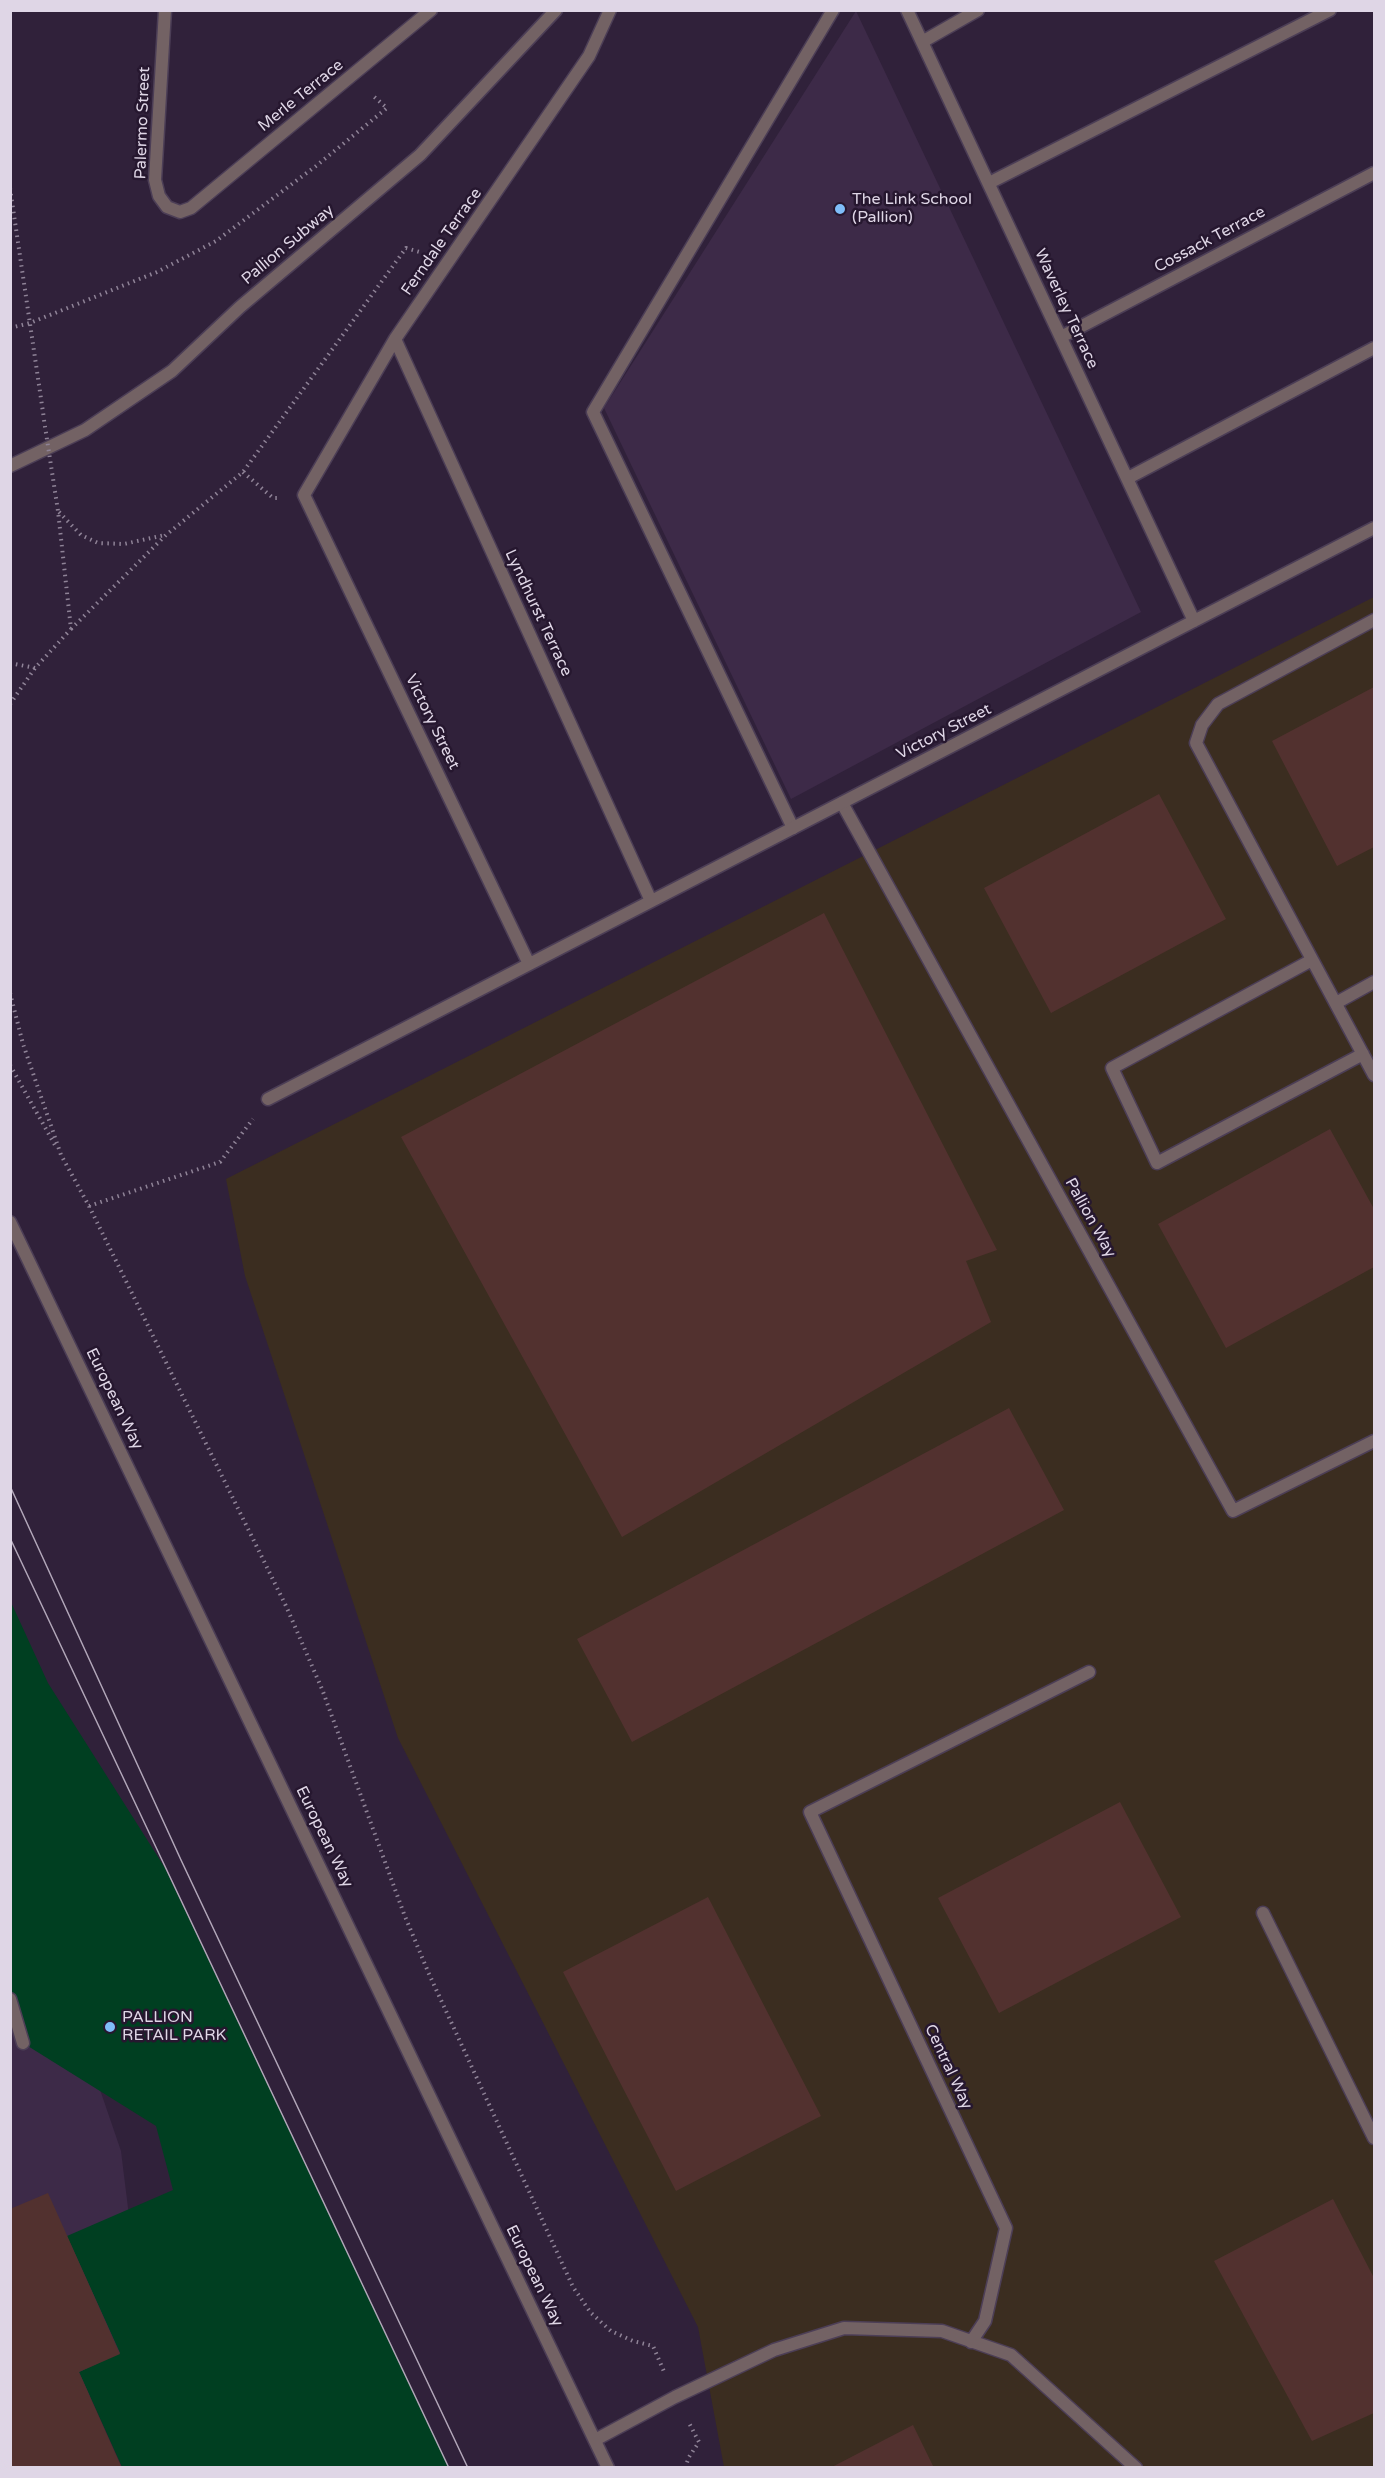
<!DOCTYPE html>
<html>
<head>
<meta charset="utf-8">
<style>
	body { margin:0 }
	#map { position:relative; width:1385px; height:2478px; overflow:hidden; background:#30213a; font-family:"Varela Round",sans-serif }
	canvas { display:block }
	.frame { position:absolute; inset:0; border:12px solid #dfd6e6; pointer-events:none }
</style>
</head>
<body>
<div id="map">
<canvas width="1385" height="2478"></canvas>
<div class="frame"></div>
</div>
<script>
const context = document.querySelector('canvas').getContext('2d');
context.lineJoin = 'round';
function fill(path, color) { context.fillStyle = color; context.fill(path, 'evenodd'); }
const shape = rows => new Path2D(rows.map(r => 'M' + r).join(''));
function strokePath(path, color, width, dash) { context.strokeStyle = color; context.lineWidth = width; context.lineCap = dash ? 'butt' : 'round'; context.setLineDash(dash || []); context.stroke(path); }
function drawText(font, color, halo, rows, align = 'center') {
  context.font = font + ' "Varela Round",sans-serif'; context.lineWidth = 5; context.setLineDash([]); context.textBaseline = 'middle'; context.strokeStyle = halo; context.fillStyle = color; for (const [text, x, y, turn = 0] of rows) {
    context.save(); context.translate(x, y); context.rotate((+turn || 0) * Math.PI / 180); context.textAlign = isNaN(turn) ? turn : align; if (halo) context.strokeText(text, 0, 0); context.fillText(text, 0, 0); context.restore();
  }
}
fill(shape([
	[856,11,1141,612,791,799,604,408],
	[10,1827,121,2151,145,2346,11,2467]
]), '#3d2a48');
fill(shape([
	[1374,597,1374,2467,724,2467,698,2327,398,1738,245,1276,226,1179]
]), '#3b2d20');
fill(shape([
	[10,1600,48,1683,165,1868,449,2467,122,2467,79,2372,120,2353,67,2236,173,2190,156,2126,23,2043,11,1999]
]), '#003f21');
fill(shape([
	[1374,687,1374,847,1337,866,1272,741],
	[1159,794,1226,919,1051,1013,984,888],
	[824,913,997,1250,966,1261,991,1322,622,1537,401,1137],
	[1330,1129,1374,1209,1374,1267,1226,1348,1158,1224],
	[1009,1408,1064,1510,632,1742,577,1639],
	[1120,1802,1181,1917,999,2013,938,1898],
	[708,1897,821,2116,676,2191,563,1972],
	[48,2193,120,2354,79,2372,122,2468,10,2468,10,2209],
	[1333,2199,1374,2278,1374,2413,1312,2441,1214,2261],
	[913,2425,934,2468,830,2468]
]), '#52312f');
const service = shape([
	[989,183,1330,10],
	[1128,478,1374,348],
	[1374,620,1218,704,1202,725,1196,743,1374,1075],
	[842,803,1233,1511,1374,1441],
	[793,828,593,412,833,10],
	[1312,960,1112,1068,1157,1163,1363,1054],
	[1336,1003,1374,982],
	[1263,1913,1374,2138],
	[10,1999,23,2043],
	[971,2342,985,2321,1006,2228,810,1812,1089,1672],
	[595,2440,675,2397,774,2350,844,2328,942,2331,1011,2355,1136,2468]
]);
const minor = shape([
	[165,10,155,180,159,196,167,207,180,212,191,208,431,10],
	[907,10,1194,621],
	[922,42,978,10],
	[1061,337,1374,173],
	[395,339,651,901],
	[529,964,304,495,395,339,589,56,610,10],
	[268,1099,1374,528]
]);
const tertiary = shape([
	[10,466,85,430,172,371,240,307,420,155,556,10],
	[10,1222,608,2468]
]);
strokePath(service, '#4c3e56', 15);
strokePath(minor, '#4c3e56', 15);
strokePath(tertiary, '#4c3e56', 15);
strokePath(shape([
	[10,188,44,419],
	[10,328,30,323,157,272,216,241,316,166,387,108,372,95],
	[243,472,273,498,278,498],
	[59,512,81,535,98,543,124,544,165,535],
	[71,629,166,535,243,472,406,248,423,253],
	[10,663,35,668],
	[10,704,35,668,71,629,58,511],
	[10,993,23,1044,61,1155,89,1206,286,1606,322,1689,404,1914,429,1974,573,2287,591,2313,611,2331,633,2341,653,2346,665,2374],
	[10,1065,56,1147],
	[89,1206,220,1162,253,1119],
	[685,2468,689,2457,699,2442,688,2421]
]), '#8f8397', 4, [1.5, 4.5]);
strokePath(service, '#736264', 12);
strokePath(minor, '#736264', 12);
strokePath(tertiary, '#736264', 12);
strokePath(shape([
	[10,1486,181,1860,468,2468],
	[10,1538,449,2468]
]), '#b2a7b9', 1.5);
strokePath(shape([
	[44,420,58,511]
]), '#8f8397', 4, [1.5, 4.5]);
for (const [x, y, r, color] of [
	[840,209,6,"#7fbdf9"],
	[110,2027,6,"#7fbdf9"]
]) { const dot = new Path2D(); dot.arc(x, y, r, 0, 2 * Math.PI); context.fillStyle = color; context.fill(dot); strokePath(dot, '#26172f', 2); }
drawText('16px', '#dfd6e6', '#26172f', [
	["Merle Terrace",301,96,-39],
	["Palermo Street",143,123,-88],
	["Cossack Terrace",1210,240,-28],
	["Ferndale Terrace",442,242,-55],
	["Pallion Subway",288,245,-40],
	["Waverley Terrace",1066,309,65],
	["Lyndhurst Terrace",538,613,65],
	["Victory Street",432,722,64],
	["Victory Street",944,732,-27],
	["Pallion Way",1090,1218,61],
	["European Way",114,1399,64],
	["European Way",324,1837,64],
	["Central Way",948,2067,65],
	["European Way",534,2276,64]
]);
drawText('16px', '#dfd6e6', '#26172f', [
	["The Link School",852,200],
	["(Pallion)",852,218],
	["PALLION",122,2018],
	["RETAIL PARK",122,2036]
], 'left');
</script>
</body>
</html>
